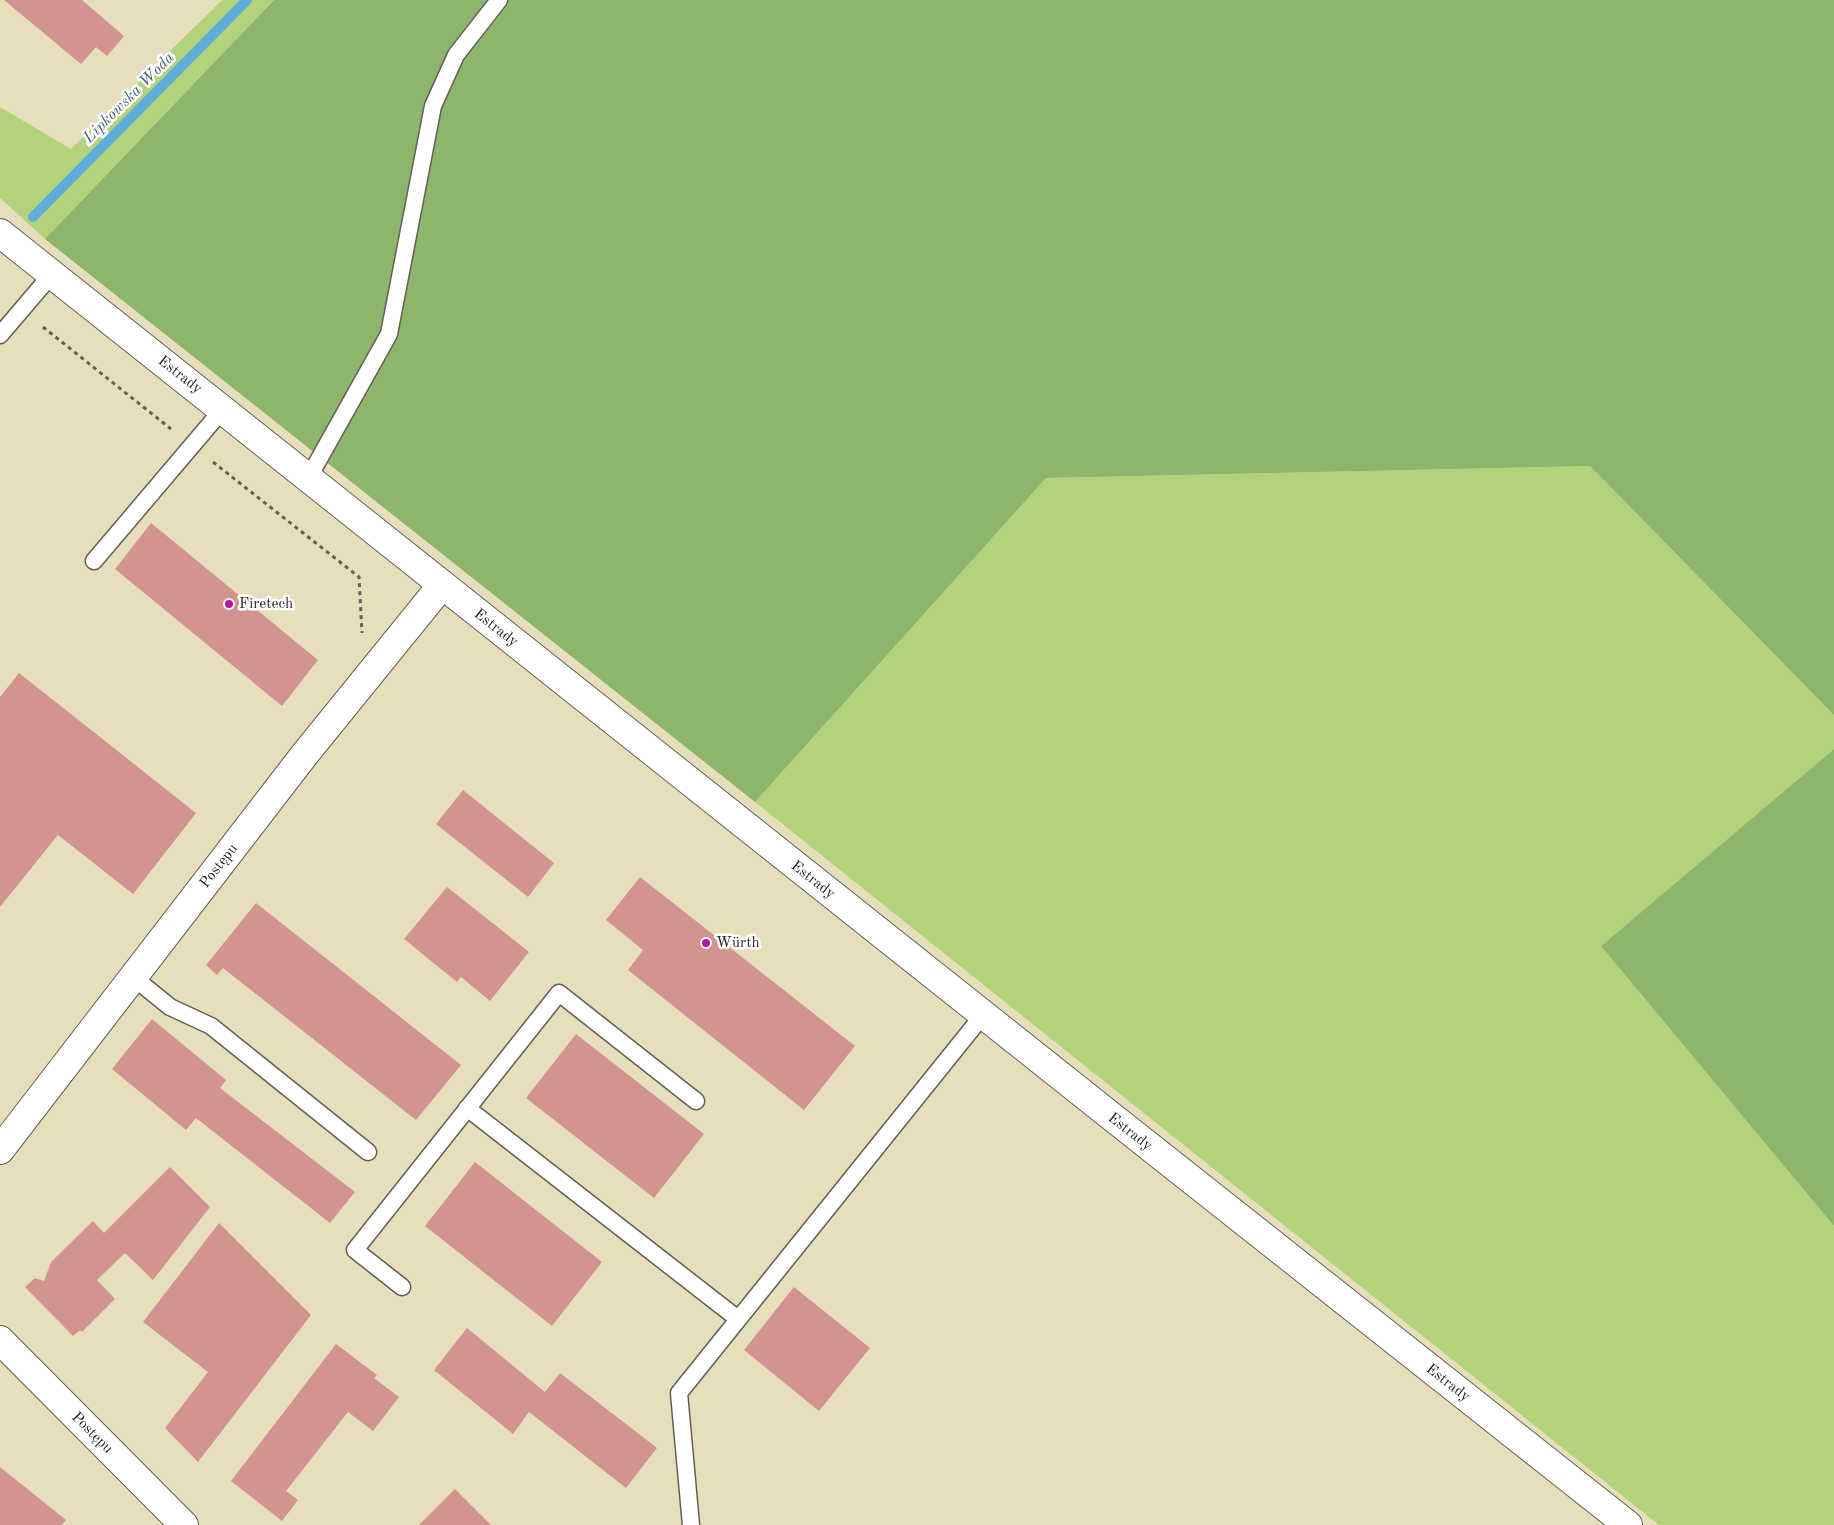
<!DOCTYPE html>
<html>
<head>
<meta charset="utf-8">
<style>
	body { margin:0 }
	canvas { display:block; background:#e7dfbb }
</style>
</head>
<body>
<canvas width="1834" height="1525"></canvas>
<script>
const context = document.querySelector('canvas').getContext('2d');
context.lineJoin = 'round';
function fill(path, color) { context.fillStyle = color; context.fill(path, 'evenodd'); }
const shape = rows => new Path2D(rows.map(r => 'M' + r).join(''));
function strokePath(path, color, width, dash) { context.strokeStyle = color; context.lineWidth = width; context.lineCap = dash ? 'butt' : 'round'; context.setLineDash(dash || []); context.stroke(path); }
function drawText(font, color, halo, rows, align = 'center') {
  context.font = font + ' "Old Standard TT",serif'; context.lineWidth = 5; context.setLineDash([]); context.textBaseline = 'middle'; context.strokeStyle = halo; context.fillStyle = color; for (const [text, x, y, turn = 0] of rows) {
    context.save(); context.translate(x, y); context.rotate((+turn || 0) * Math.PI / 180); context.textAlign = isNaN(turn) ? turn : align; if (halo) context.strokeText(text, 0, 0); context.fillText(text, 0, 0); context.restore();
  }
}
fill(shape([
	[222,0,274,0,45,239,0,198,0,107,71,149],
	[1590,466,1834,715,1834,749,1601,946,1834,1226,1834,1525,1659,1525,755,802,1046,478]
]), '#b2d37b');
fill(shape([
	[274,0,1834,0,1834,715,1590,466,1046,478,755,802,45,239],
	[1834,749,1834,1226,1601,946]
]), '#8db56b');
strokePath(shape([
	[33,217,247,0]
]), '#5faed9', 10);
fill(shape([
	[4,0,82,0,124,36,107,56,96,47,81,64],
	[151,523,318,660,282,706,115,569],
	[19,673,196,813,133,894,58,835,0,907,0,697],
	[463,790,554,863,528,897,436,824],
	[640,877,855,1046,804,1110,628,970,643,950,606,920],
	[447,887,529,952,490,1001,461,977,457,982,404,939],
	[256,903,461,1065,416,1120,223,968,217,975,206,965],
	[152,1019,226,1080,220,1088,355,1192,330,1223,196,1118,186,1130,112,1069],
	[576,1034,704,1134,654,1198,526,1098],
	[475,1162,602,1262,552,1326,425,1226],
	[170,1167,210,1207,153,1280,125,1253,97,1280,115,1299,82,1332,80,1330,73,1336,25,1287,35,1278,44,1281,51,1262,93,1221,104,1233],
	[219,1223,311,1315,198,1462,165,1428,208,1372,143,1322],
	[794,1287,870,1348,819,1411,744,1350],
	[467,1328,545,1392,560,1373,657,1448,626,1488,529,1412,513,1434,434,1370],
	[336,1344,377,1375,374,1378,399,1397,373,1431,348,1412,286,1491,298,1500,282,1521,231,1481],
	[0,1467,66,1520,62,1525,0,1525],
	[455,1489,491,1525,419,1525]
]), '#d19490');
const service = shape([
	[0,335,52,274],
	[309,477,389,334,433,106,456,55,499,0],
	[94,561,223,409],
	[133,977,170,1007,211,1026,368,1152],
	[467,1108,738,1319],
	[402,1287,355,1250,559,993,696,1101],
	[691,1525,679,1393,983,1015]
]);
const minor = shape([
	[0,1150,305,754,442,585],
	[0,1340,184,1525]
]);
const secondary = shape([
	[0,233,1121,1124,1628,1525]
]);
strokePath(service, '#636054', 19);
strokePath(minor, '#636054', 30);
strokePath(secondary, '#636054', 30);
strokePath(shape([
	[43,327,171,429],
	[213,462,359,577,362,633]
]), '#636054', 3, [4, 4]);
strokePath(service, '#fff', 16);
strokePath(minor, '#fff', 28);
strokePath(secondary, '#fff', 28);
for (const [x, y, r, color] of [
	[229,604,5,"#b5179e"],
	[706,943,5,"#b5179e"]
]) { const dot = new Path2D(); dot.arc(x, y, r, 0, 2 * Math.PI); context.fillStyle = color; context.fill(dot); strokePath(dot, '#fff', 2); }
drawText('15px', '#1c1c1c', '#fff', [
	["Estrady",180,375,38],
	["Estrady",496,628,38],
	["Postępu",219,866,-52],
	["Estrady",813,880,38],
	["Estrady",1130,1132,38],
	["Estrady",1448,1383,38],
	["Postępu",92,1433,45]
]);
drawText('15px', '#1c1c1c', '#fff', [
	["Firetech",239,604],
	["Würth",716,943]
], 'left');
drawText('italic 16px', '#3a5e71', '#fff', [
	["Lipkowska Woda",129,98,-45]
]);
</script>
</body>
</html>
